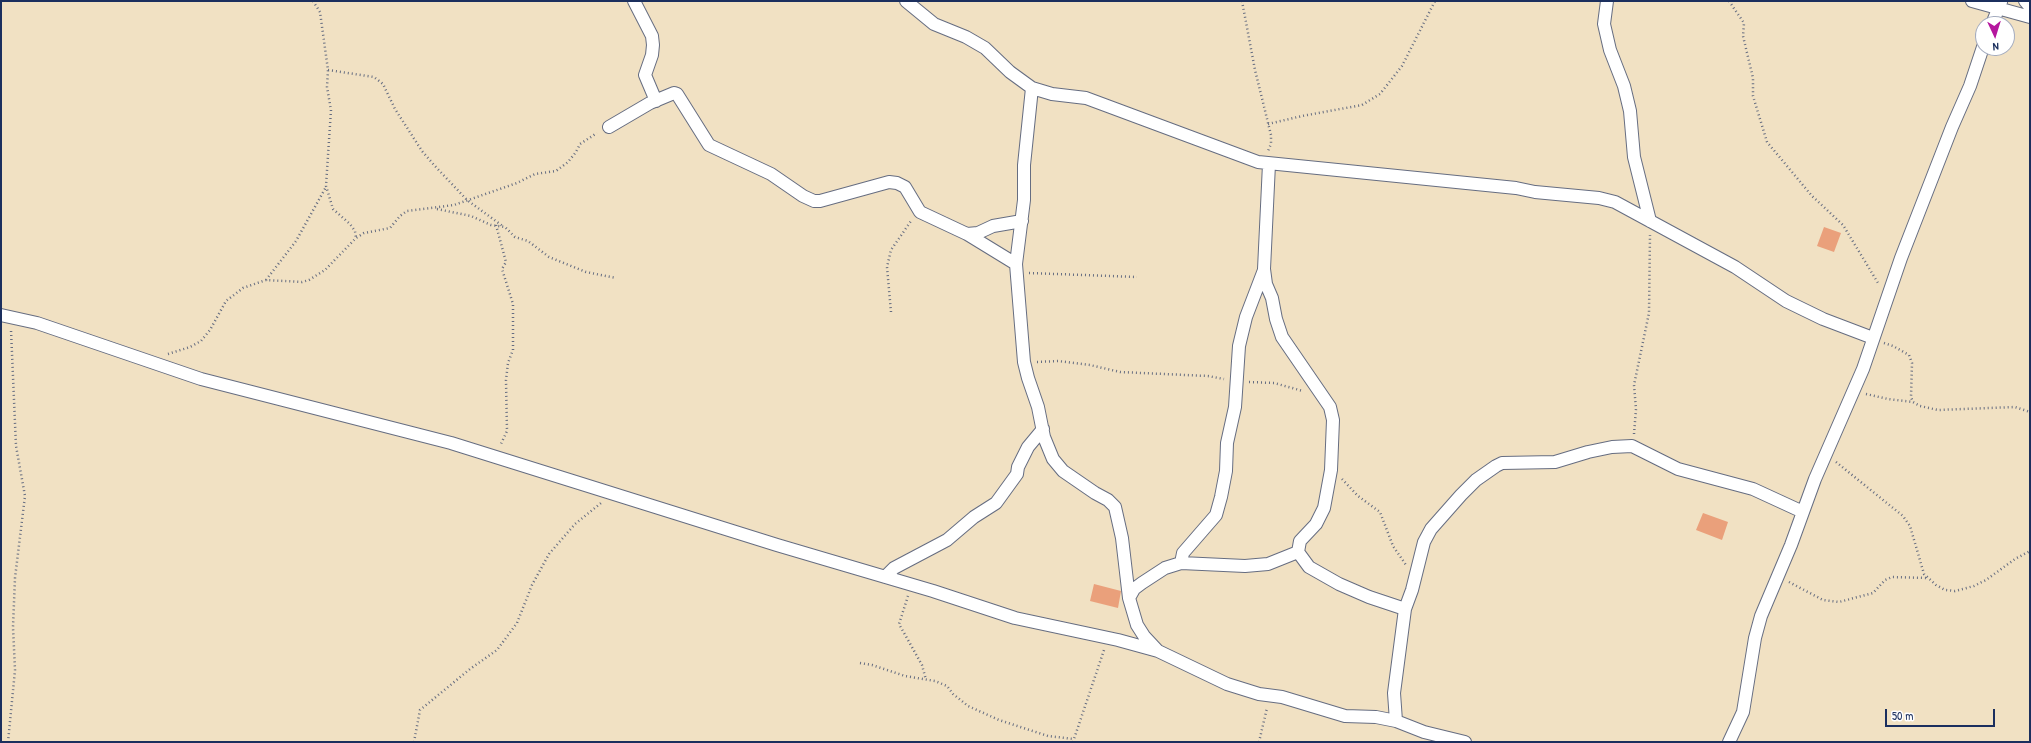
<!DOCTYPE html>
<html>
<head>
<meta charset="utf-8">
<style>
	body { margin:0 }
	#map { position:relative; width:2031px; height:743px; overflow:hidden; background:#f1e1c3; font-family:"Patrick Hand",sans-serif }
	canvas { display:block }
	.frame { position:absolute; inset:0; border:2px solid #1b2f5e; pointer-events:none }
	.north { position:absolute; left:1975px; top:16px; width:40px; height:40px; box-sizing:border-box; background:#fff; border:1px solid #a4acbf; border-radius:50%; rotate:176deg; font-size:11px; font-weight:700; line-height:16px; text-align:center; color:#1b2f5e }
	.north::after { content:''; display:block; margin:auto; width:14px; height:18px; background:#b5179e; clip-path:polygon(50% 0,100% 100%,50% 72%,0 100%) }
	.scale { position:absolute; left:1885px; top:709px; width:110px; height:18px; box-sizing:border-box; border:2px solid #1b2f5e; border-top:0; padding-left:5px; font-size:12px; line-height:14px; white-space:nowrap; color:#1b2f5e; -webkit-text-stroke:3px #fff; paint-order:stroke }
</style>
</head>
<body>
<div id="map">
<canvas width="2031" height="743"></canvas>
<div class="frame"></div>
<div class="north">N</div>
<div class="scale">50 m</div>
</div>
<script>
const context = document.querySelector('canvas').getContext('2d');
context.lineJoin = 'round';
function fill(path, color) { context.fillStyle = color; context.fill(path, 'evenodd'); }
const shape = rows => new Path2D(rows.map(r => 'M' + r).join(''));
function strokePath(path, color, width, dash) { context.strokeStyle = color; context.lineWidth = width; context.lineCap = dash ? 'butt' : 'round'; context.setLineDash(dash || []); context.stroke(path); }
fill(shape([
	[1824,227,1841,233,1834,252,1817,246],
	[1703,513,1728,522,1722,540,1696,530],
	[1094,584,1121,591,1118,608,1090,601]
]), '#eaa07b');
const minor = shape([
	[634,1,652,36,653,45,652,55,645,75,656,101],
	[906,1,934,24,966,37,985,48,1010,72,1032,88,1052,94,1086,98,1258,162,1516,188,1535,192,1599,198,1615,202,1735,267,1786,301,1823,319,1873,338],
	[1607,1,1604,24,1610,50,1624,86,1630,111,1634,157,1650,221],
	[1972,1,2030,17],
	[2025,1,2030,7],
	[1992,24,2001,2],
	[1032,88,1024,165,1024,200,1016,264,1024,362,1028,378,1038,407,1044,437,1053,459,1063,471,1095,493,1108,500,1115,507,1122,538,1129,598,1137,625,1144,636,1158,651],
	[609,127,650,103,674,93,677,94,709,145,771,174,803,196,814,201,820,201,889,182,897,183,905,187,920,212,967,234,1016,264],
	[1269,164,1264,269,1266,284,1272,298,1276,319,1282,337,1330,407,1333,420,1331,470,1324,508,1316,524,1300,541,1298,552,1309,567,1339,584,1369,597,1405,609],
	[967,234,978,233,993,226,1022,221],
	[1,315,37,323,201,379,451,443,777,545,933,591,1015,618,1118,640,1158,651,1227,684,1259,694,1282,697,1345,716,1376,717,1396,721,1424,732,1465,742],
	[1181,563,1183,553,1216,515,1221,497,1226,471,1227,443,1235,407,1239,346,1246,317,1264,270],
	[885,577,894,568,947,540,974,517,996,503,1017,474,1018,467,1028,447,1043,429],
	[1129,598,1134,589,1142,583,1165,568,1181,563,1245,566,1268,564,1298,552],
	[1396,721,1394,693,1405,609,1412,590,1424,542,1431,529,1461,495,1476,480,1496,466,1502,463,1555,462,1588,452,1612,447,1632,446,1678,469,1753,489,1803,512],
	[1729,742,1743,712,1755,638,1761,616,1791,545,1815,479,1863,369,1901,258,1952,127,1970,86,1983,47]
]);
strokePath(minor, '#666d81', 14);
strokePath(shape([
	[313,1,320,12,328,70,327,87,331,110,326,186,333,209,350,224,355,231,356,238],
	[1242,1,1255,70,1271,135,1271,144,1268,151],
	[1729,1,1744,23,1743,36,1753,78,1753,96,1767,142,1812,196,1843,225,1878,283],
	[328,70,374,77,383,84,395,109,422,151,434,165,467,200,504,227],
	[1268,124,1302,116,1362,105,1380,94,1402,66,1435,1],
	[437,209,471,216,491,225,505,227,515,237,528,241,549,257,586,272,616,278],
	[496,225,506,262,502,269,513,304,513,350,508,363,506,380,507,431,500,446],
	[1029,273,1137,277],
	[266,280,296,241,326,187],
	[891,312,887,267,891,250,911,221],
	[1884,343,1893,346,1909,355,1912,363,1911,397,1913,402,1920,406,1938,410,2015,407,2030,412],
	[168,354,190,347,201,341,210,330,226,301,243,288,266,280,302,282,309,280,325,270,356,238,364,233,390,228,400,216,407,211,454,205,517,183,535,174,556,171,568,162,576,152,580,144,597,133],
	[1037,362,1058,361,1090,365,1120,372,1208,376,1224,379],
	[1249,382,1274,383,1303,391],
	[1866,394,1888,399,1913,402],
	[1634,434,1636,409,1634,385,1649,313,1650,235],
	[1836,462,1903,516,1910,526,1924,574,1936,585,1945,590,1955,591,1974,586,1986,580,2015,559,2030,551],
	[1342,479,1358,496,1380,512,1393,546,1406,565],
	[1789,582,1823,600,1839,602,1873,593,1885,580,1892,577,1927,578],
	[908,596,899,624,922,665,926,680],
	[860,663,872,665,905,676,935,681,947,686,953,694,968,706,999,720,1048,736,1074,739],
	[8,742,15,670,13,627,15,578,25,496,16,446,11,330],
	[414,742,420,710,470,669,497,650,517,623,532,585,549,554,575,524,601,503],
	[1073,742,1104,650],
	[1259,742,1267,708]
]), '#666d81', 2.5, [1, 3]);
strokePath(minor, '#fff', 12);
</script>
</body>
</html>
